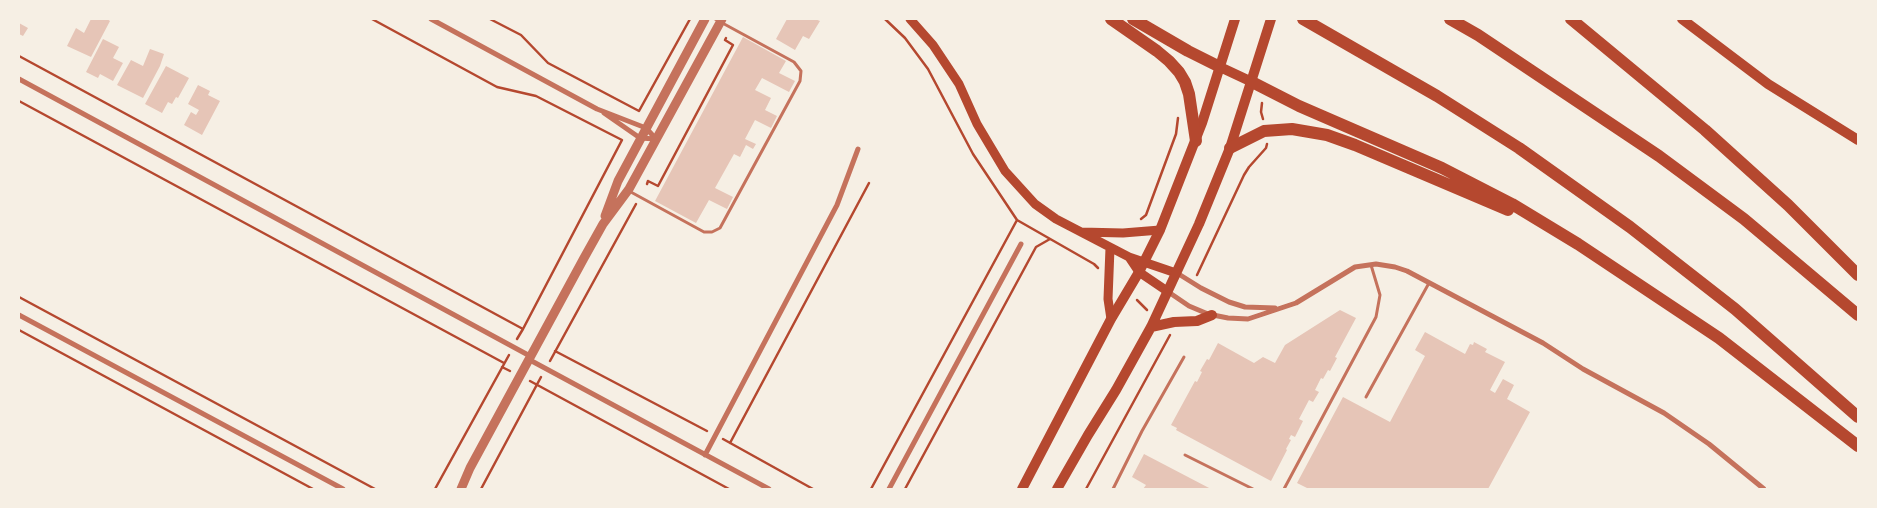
<!DOCTYPE html>
<html>
<head>
<meta charset="utf-8">
<style>
	body { margin:0 }
	#map { position:relative; width:1877px; height:508px; overflow:hidden; background:#f6efe4; font-family:Ubuntu,sans-serif }
	canvas { display:block }
	.frame { position:absolute; inset:0; border:20px solid #f6efe4; pointer-events:none }
</style>
</head>
<body>
<div id="map">
<canvas width="1877" height="508"></canvas>
<div class="frame"></div>
</div>
<script>
const context = document.querySelector('canvas').getContext('2d');
context.lineJoin = 'round';
function fill(path, color) { context.fillStyle = color; context.fill(path, 'evenodd'); }
const shape = rows => new Path2D(rows.map(r => 'M' + r).join(''));
function strokePath(path, color, width, dash) { context.strokeStyle = color; context.lineWidth = width; context.lineCap = dash ? 'butt' : 'round'; context.setLineDash(dash || []); context.stroke(path); }
fill(shape([
	[91,19,107,19,110,21,91,57,67,46,76,28,84,33],
	[787,19,815,19,820,21,809,39,803,36,795,50,776,39],
	[19,23,28,28,23,36,19,34],
	[743,37,786,61,779,73,795,81,789,92,762,78,755,90,771,98,765,110,777,116,771,128,755,120,745,139,756,144,753,149,746,145,740,157,734,154,715,188,733,197,727,209,709,200,696,223,655,201],
	[103,39,119,47,113,58,123,63,113,81,100,74,98,78,86,72],
	[150,49,164,54,160,66,143,98,117,85,131,60,143,66],
	[166,66,189,78,178,98,176,97,172,104,168,102,162,113,145,104],
	[198,85,210,91,208,95,220,101,202,135,184,125,191,112,196,115,199,110,188,104],
	[1340,310,1356,318,1335,357,1337,358,1330,371,1328,370,1323,379,1321,378,1315,390,1319,392,1313,402,1309,400,1299,419,1303,421,1295,437,1291,435,1289,439,1291,440,1286,449,1287,450,1271,481,1176,430,1177,428,1171,425,1195,381,1197,382,1202,372,1200,371,1207,359,1209,360,1218,343,1254,363,1263,357,1275,363,1285,345],
	[1425,332,1465,354,1470,344,1473,345,1474,342,1487,349,1485,352,1505,362,1490,390,1495,393,1503,379,1514,385,1507,399,1530,412,1488,489,1309,489,1297,483,1343,397,1390,422,1425,356,1415,350],
	[1144,454,1211,489,1143,489,1146,485,1132,477]
]), '#e6c5b7');
strokePath(shape([
	[372,19,497,87,536,96,622,140],
	[490,19,521,35,548,63,639,111,690,19],
	[885,19,905,38,928,69,973,154,1017,220,1094,264,1098,268],
	[19,56,523,329,622,140],
	[19,101,504,363],
	[1262,103,1261,112,1263,119],
	[647,184,648,181,658,186,733,45,725,40,726,38],
	[1141,219,1146,215,1176,134,1178,118],
	[1197,275,1244,175,1249,167,1266,148,1267,144],
	[19,297,375,489],
	[1137,300,1147,310],
	[19,330,313,489],
	[517,339,523,329],
	[555,351,707,431],
	[550,361,636,204],
	[502,367,510,371],
	[530,381,729,489],
	[723,439,813,489],
	[730,443,869,183],
	[435,489,509,355],
	[481,489,541,377],
	[871,489,1017,220],
	[905,489,1036,247,1050,239],
	[1086,489,1170,335]
]), '#b5482f', 2.5);
strokePath(shape([
	[629,191,704,232,712,232,720,228,800,81,801,71,794,62,715,19],
	[1366,397,1429,283],
	[1185,455,1253,489],
	[1113,489,1142,431,1184,357],
	[1284,489,1376,317,1380,295,1371,265]
]), '#c5725c', 3);
strokePath(shape([
	[431,19,597,109,646,128,656,139],
	[19,79,530,356],
	[604,113,640,138,656,139],
	[1177,273,1201,288,1229,302,1245,307,1275,308],
	[1167,291,1189,306,1208,314,1228,318,1248,319,1296,303,1355,267,1376,264,1395,267,1407,271,1543,343,1583,369,1664,413,1709,444,1764,489],
	[19,315,343,489],
	[528,359,769,489],
	[705,455,837,205,858,149],
	[889,489,1021,244]
]), '#c5725c', 5);
strokePath(shape([
	[605,216,618,181,705,19],
	[461,489,470,468,584,258,603,224,629,189,722,19]
]), '#c5725c', 9);
strokePath(shape([
	[910,19,933,45,959,84,977,124,1005,171,1035,204,1056,219,1129,257,1176,273],
	[1081,232,1123,233,1160,230],
	[1110,248,1108,299,1111,319],
	[1129,257,1139,272,1167,291]
]), '#b5482f', 9);
strokePath(shape([
	[1682,19,1768,84,1858,140],
	[1220,67,1252,82],
	[1151,327,1174,322,1197,321,1212,315],
	[1022,489,1111,319,1139,272,1160,230,1202,123,1235,19],
	[1057,489,1088,435,1116,390,1151,327,1199,224,1230,148,1271,19]
]), '#b5482f', 10);
strokePath(shape([
	[1111,19,1157,51,1169,61,1179,72,1185,82,1189,94,1196,141],
	[1133,19,1188,51,1220,67],
	[1303,19,1437,96,1519,148,1630,227,1735,309,1858,417],
	[1450,19,1478,35,1659,156,1744,219,1858,315],
	[1571,19,1705,130,1788,205,1858,275],
	[1252,82,1299,106,1442,168,1512,204,1578,244,1719,338,1858,446],
	[1230,148,1264,131,1292,129,1327,135,1355,145,1508,210]
]), '#b5482f', 12);
</script>
</body>
</html>
